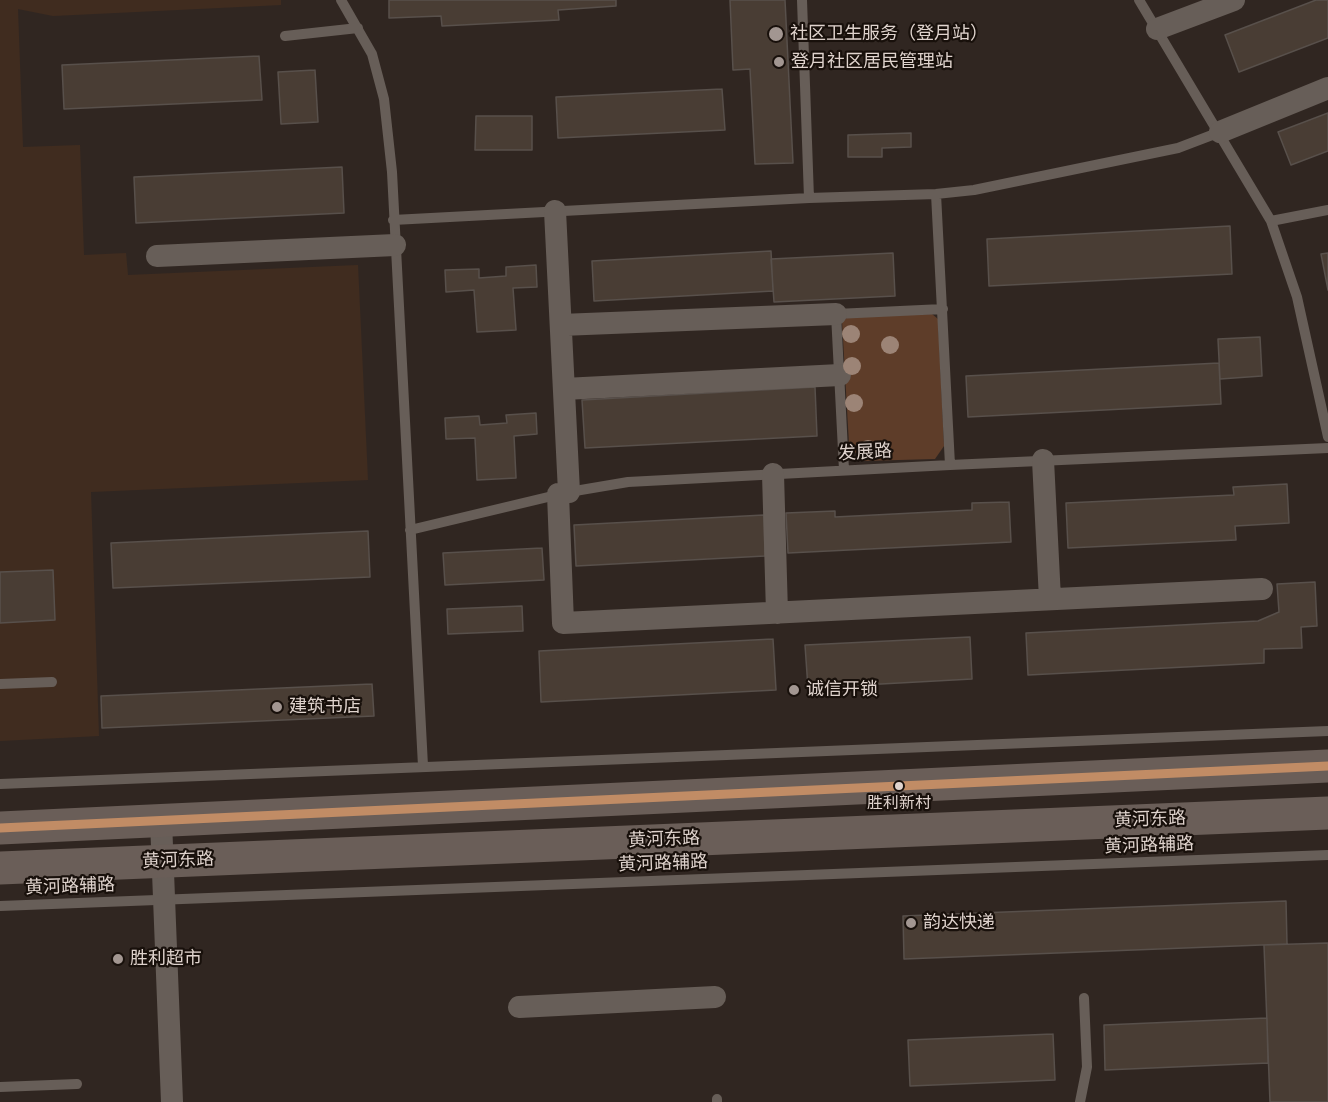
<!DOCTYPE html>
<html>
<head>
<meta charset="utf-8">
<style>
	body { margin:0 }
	canvas { display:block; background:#302621 }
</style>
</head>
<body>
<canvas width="1328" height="1102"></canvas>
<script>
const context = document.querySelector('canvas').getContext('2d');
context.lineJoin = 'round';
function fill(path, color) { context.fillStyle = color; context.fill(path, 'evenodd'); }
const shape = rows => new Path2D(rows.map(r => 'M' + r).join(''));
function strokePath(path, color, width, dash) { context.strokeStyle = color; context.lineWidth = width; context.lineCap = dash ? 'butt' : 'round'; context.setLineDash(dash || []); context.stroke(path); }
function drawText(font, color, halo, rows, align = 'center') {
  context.font = font + ' "DM Sans","Noto Sans SC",sans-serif'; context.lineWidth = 4.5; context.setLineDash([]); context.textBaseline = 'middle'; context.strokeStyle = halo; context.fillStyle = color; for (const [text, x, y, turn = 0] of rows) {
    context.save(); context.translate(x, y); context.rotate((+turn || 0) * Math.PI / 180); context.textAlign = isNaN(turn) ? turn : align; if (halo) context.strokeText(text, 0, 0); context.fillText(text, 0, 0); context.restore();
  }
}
fill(shape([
	[0,0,281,0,281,5,53,16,18,9,23,147,80,145,84,255,126,253,128,275,358,265,368,480,91,492,99,736,0,741]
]), '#402c1f');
fill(shape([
	[932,314,938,319,944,446,935,459,862,461,849,444,842,321,848,317]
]), '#5e3d29');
const building = shape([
	[389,0,616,0,616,6,558,10,559,20,442,26,441,16,389,18,389,0],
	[730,0,785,0,793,163,755,164,750,69,733,70,730,0],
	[1316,0,1328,0,1328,38,1239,72,1225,35,1316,0],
	[259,56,262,100,64,109,62,65,259,56],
	[315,70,318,122,281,124,278,72,315,70],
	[722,89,725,130,558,138,556,97,722,89],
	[1328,113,1328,151,1291,165,1278,132,1328,113],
	[476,116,532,116,532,150,475,150,476,116],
	[911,133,911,147,882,148,882,157,848,157,848,135,911,133],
	[342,167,344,213,136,223,134,177,342,167],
	[1230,226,1232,274,989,286,987,239,1230,226],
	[771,251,773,291,594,301,592,261,771,251],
	[893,253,895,296,774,302,771,259,893,253],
	[1328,253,1328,290,1321,254,1328,253],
	[536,265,537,287,513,288,516,330,477,332,474,290,446,292,445,270,479,269,479,278,506,276,506,267,536,265],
	[1260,337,1262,376,1220,379,1218,339,1260,337],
	[1219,363,1221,404,968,417,966,376,1219,363],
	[815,387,817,436,585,448,582,400,815,387],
	[536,413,537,434,514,436,516,478,477,480,475,438,446,439,445,418,479,416,480,425,507,423,506,415,536,413],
	[1287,484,1289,523,1235,526,1236,540,1068,548,1066,503,1234,495,1233,487,1287,484],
	[1009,502,1011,542,788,553,786,513,835,511,835,517,972,510,972,503,1009,502],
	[764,515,765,556,576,566,574,525,764,515],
	[368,531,370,577,113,588,111,543,368,531],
	[542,548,544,580,445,585,443,553,542,548],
	[53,570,55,620,0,623,0,572,53,570],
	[1315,582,1317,626,1301,627,1302,648,1264,649,1264,663,1028,675,1026,633,1258,621,1279,612,1277,584,1315,582],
	[522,606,523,631,448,634,447,609,522,606],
	[970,637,972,679,808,688,805,645,970,637],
	[773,639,776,690,541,702,539,651,773,639],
	[372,684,374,716,102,728,101,696,372,684],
	[1286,901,1287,944,904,959,903,916,1286,901],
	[1328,943,1328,1102,1270,1102,1264,945,1328,943],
	[1267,1018,1268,1063,1105,1070,1104,1025,1267,1018],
	[1053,1034,1055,1080,910,1086,908,1040,1053,1034]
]);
fill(building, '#493d34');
strokePath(building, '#58504b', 1.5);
strokePath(shape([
	[341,0,372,54,384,99,392,172,423,766],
	[802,0,809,198],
	[1139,0,1271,221,1297,297,1328,437],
	[285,36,358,28],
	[936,194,950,465],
	[393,220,809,198,936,194,974,190,1178,148,1220,132],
	[1271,221,1328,210],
	[844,470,836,314,943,309],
	[410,530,569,492,628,482,950,465,1328,448],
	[0,684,52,682],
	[0,784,1328,731],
	[0,906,1328,855],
	[0,1087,77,1084],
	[717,1099,717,1102],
	[1080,1102,1087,1067,1084,998]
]), '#675e58', 10);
strokePath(shape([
	[1157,29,1234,0],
	[1220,132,1328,88],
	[555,211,569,492],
	[157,256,395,245],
	[561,325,836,314],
	[564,389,840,375],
	[1043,460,1050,599],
	[773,474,777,613],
	[558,494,563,623,1262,589],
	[161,821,172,1102],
	[519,1007,715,997]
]), '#675e58', 22);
strokePath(shape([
	[0,828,1328,766],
	[0,868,1328,813]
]), '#6a5e58', 33);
strokePath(shape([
	[0,828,1328,766]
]), '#c18c65', 9);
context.fillStyle = '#9c8476';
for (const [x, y] of [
	[851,334],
	[890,345],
	[852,366],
	[854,403],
	[868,449]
]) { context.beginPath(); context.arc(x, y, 9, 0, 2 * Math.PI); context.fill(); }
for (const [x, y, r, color] of [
	[776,34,8,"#a29691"],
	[779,62,6,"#a29691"],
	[794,690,6,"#a29691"],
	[277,707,6,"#a29691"],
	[899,786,5,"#dfd3cd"],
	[911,923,6,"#a29691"],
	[118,959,6,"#a29691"]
]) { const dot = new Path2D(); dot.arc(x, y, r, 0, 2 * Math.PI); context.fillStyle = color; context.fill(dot); strokePath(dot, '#18100b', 2); }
drawText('16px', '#dfd3cd', '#18100b', [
	["胜利新村",899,804]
]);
drawText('18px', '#dfd3cd', '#18100b', [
	["社区卫生服务（登月站）",790,34],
	["登月社区居民管理站",791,62],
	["诚信开锁",806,690],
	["建筑书店",289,707],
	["韵达快递",923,923],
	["胜利超市",130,959]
], 'left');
drawText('18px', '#dfd3cd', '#18100b', [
	["发展路",865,453,-3],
	["黄河东路",1150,820,-2],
	["黄河东路",664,840,-2],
	["黄河路辅路",1149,846,-2],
	["黄河东路",178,861,-2],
	["黄河路辅路",663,864,-2],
	["黄河路辅路",70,887,-2]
]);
</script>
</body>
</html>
